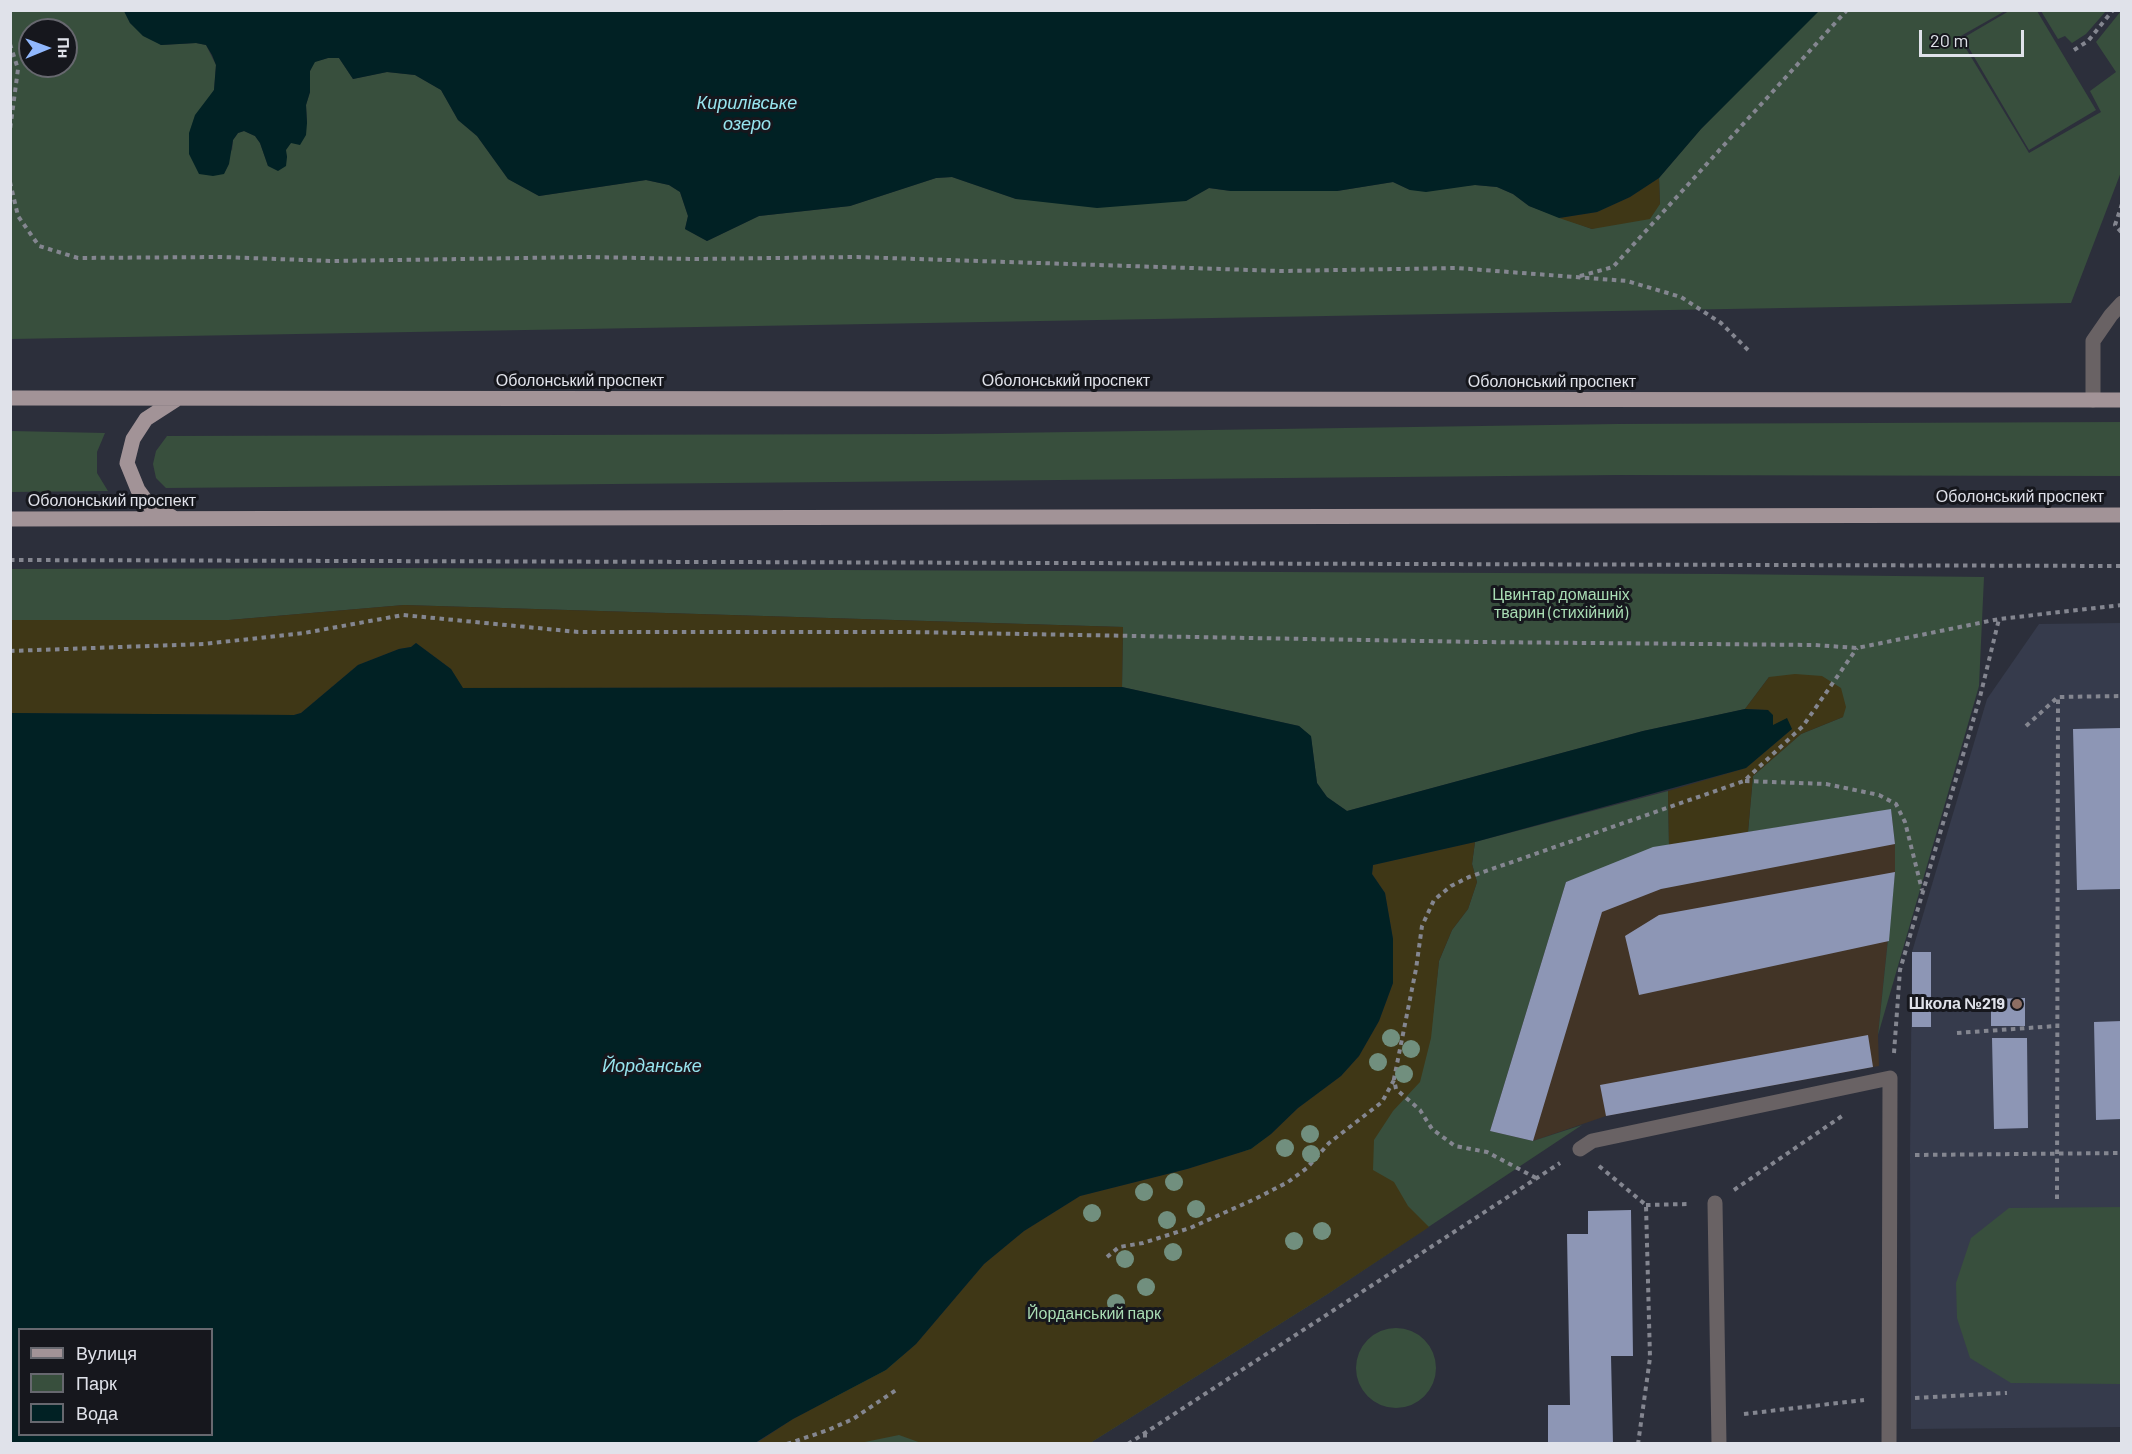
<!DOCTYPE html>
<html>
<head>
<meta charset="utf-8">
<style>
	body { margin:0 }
	#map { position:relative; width:2132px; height:1454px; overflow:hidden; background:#2c2f3b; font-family:Barlow,sans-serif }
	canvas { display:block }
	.frame { position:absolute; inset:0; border:12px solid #e0e2ea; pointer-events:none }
	.legend { position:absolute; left:18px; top:1328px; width:195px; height:108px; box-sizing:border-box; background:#16171d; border:2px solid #67686f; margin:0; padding:8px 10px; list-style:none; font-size:18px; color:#e0e2ea }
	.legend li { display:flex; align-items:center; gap:12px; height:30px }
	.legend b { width:30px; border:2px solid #67686f }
	.north { position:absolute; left:18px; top:18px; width:60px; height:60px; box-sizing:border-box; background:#16171d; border:2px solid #67686f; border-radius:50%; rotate:89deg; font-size:16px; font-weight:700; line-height:24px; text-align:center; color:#e0e2ea }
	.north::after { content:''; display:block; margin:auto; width:21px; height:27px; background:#91b8fd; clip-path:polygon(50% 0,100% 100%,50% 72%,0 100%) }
	.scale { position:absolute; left:1919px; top:30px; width:105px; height:27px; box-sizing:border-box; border:3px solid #e0e2ea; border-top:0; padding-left:8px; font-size:18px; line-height:21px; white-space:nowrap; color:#e0e2ea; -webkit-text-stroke:4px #16171d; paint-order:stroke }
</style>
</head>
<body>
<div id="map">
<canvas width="2132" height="1454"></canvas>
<div class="frame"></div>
<ul class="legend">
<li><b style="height:8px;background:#a29397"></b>Вулиця</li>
<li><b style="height:16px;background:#384f3d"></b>Парк</li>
<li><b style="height:16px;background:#012124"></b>Вода</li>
</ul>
<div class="north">Пн</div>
<div class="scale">20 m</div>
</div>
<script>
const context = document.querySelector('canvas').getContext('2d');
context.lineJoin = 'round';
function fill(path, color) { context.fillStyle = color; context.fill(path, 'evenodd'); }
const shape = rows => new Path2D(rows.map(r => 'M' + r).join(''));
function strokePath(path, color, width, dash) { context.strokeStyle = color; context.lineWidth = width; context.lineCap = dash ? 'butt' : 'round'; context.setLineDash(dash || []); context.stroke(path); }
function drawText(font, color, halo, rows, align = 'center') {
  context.font = font + ' Barlow,sans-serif'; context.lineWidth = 6; context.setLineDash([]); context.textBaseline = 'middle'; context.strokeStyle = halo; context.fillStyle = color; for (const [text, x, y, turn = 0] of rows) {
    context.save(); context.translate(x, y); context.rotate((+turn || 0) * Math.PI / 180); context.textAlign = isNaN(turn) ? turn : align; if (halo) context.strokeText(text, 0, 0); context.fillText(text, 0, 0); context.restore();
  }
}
fill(shape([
	[1891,809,1895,844,1895,872,1878,1035,1879,1066,1606,1116,1533,1141,1490,1131,1566,882,1653,847]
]), '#423426');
fill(shape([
	[2121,623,2121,1427,1911,1429,1910,1155,1912,952,1987,699,2039,624]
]), '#363b4c');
fill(shape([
	[1819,10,2005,11,1959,37,2029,153,2101,112,2090,91,2116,72,2096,42,2121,11,2121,172,2071,303,11,339,10,11,124,11,130,23,161,45,196,43,206,45,216,65,214,90,207,101,232,151,233,140,238,133,244,131,255,136,260,143,268,166,287,157,285,150,307,123,306,105,310,92,310,71,314,62,328,58,339,58,353,79,387,72,415,75,441,90,458,120,477,136,508,179,539,196,646,180,669,185,680,192,688,216,685,229,707,241,759,216,850,206,936,178,952,177,1016,199,1186,201,1209,188,1231,191,1337,191,1393,182,1410,190,1475,185,1497,187,1513,194,1529,206,1592,229,1660,204,1659,178,1701,129],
	[30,30,66,30,66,66,30,66],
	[2009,11,2037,11,2096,110,2029,150,1963,38],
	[2041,11,2106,11,2086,34,2072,43,2065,36,2058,39],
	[2121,422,2121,476,1619,475,166,488,156,478,153,464,156,451,167,436,936,434,1617,424],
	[11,431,105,433,97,452,97,473,108,491,11,492],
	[404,568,1721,574,1984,577,1979,686,1878,1035,1895,872,1895,844,1891,810,1748,832,1753,776,1801,734,1843,717,1769,677,1745,709,1643,731,1347,811,1327,797,1317,783,1311,737,1299,726,1122,687,1123,627,404,605,229,620,11,620,10,569],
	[1668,791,1669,845,1566,882,1490,1131,1533,1141,1582,1125,1326,1295,1090,1443,755,1444,1430,1040,1439,961,1452,930,1468,909,1477,882,1472,864,1475,842],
	[2121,1207,2121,1384,2011,1383,1970,1358,1957,1318,1956,1283,1971,1238,2009,1208],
	'1356 1368a40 40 0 1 1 80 0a40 40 0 1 1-80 0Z'
]), '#384f3d');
fill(shape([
	[1659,178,1660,204,1650,219,1592,229,1559,218,1597,212,1630,197],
	[404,605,1123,627,1122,687,462,688,451,669,416,643,411,647,399,649,358,665,301,713,294,715,11,713,11,620,229,620],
	[1795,674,1822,676,1841,688,1846,707,1843,717,1801,734,1753,776,1748,832,1669,845,1668,791,1746,768,1792,729,1773,725,1768,710,1745,709,1769,677],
	[1475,842,1472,864,1477,882,1468,909,1452,930,1439,961,1431,1038,1420,1082,1393,1111,1374,1140,1373,1170,1394,1182,1408,1206,1429,1227,1326,1295,1090,1443,924,1444,899,1435,860,1443,755,1444,793,1419,886,1370,916,1344,984,1264,1024,1231,1080,1196,1187,1169,1251,1149,1271,1134,1298,1108,1341,1076,1359,1056,1379,1021,1393,983,1393,939,1385,893,1372,874,1373,865]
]), '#3f3716');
fill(shape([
	[124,11,1819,11,1701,129,1659,178,1630,197,1597,212,1559,218,1529,206,1513,194,1497,187,1475,185,1426,192,1410,190,1393,182,1337,191,1231,191,1209,188,1186,201,1097,208,1016,199,952,177,936,178,850,206,759,216,707,241,685,229,688,216,680,192,669,185,646,180,539,196,508,179,477,136,458,120,441,90,415,75,387,72,353,79,339,58,328,58,315,62,310,71,310,92,306,105,307,123,306,135,300,145,291,143,286,150,287,157,286,166,278,171,268,166,260,143,255,136,244,131,238,133,233,140,229,164,224,174,213,176,199,174,189,154,189,133,195,115,214,90,216,65,212,55,206,45,196,43,161,45,143,36,130,23],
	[416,643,451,669,463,688,1122,687,1299,726,1311,736,1317,783,1327,797,1347,811,1643,731,1745,709,1768,710,1773,715,1773,725,1787,718,1792,729,1746,768,1475,842,1373,865,1372,874,1385,893,1393,939,1393,983,1379,1021,1359,1056,1341,1076,1298,1108,1271,1134,1251,1149,1187,1169,1080,1196,1024,1231,984,1264,916,1344,886,1370,793,1419,755,1443,11,1443,11,713,294,715,301,713,358,665,399,649,411,647],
	[20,1330,212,1330,212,1434,20,1434]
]), '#012124');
fill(shape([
	[2122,728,2122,889,2077,890,2073,729],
	[1891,809,1895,844,1661,889,1602,912,1533,1141,1490,1131,1566,882,1653,847],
	[1895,872,1889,941,1639,995,1625,936,1659,915],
	[1912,952,1931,952,1931,1027,1912,1027],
	[2025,998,2025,1026,1991,1026,1991,999],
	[2122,1021,2122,1119,2096,1120,2094,1022],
	[1868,1035,1873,1067,1606,1116,1600,1085],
	[1992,1038,2027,1038,2028,1128,1994,1129],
	[1631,1210,1633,1356,1611,1356,1613,1444,1548,1444,1548,1405,1570,1405,1567,1234,1588,1234,1588,1211]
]), '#8d96b5');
strokePath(shape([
	[10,44,18,69,10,130],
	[2074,50,2088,41,2113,10],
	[10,182,18,216,39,246,78,258,221,257,333,261,587,257,696,259,857,257,1281,271,1457,268,1627,281,1681,297,1721,323,1749,351],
	[2122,204,2115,225,2122,233],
	[1580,276,1613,267,1847,10],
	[10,560,2122,566],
	[10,651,204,644,304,633,403,615,578,632,908,632,1479,642,1815,645,1857,648,1999,619,2122,605],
	[2026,726,2058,697,2122,696],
	[1745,781,1826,784,1879,795,1896,804,1905,822,1922,890],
	[1957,1033,2056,1026],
	[1894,1053,1900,970,1980,697,1999,619],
	[1915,1155,2122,1153],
	[1599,1166,1646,1205,1650,1358,1638,1444],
	[1536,1178,1487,1152,1455,1146,1432,1129,1420,1110,1396,1089,1394,1079,1416,969,1422,926,1434,900,1451,886,1469,877,1744,781,1803,726,1857,648],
	[1734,1190,1842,1116],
	[2057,1199,2058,697],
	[1646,1205,1689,1204],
	[1107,1257,1119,1247,1143,1243,1190,1228,1255,1199,1288,1182,1307,1168,1329,1143,1382,1102,1394,1080],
	[1915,1398,2007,1393],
	[1744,1414,1864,1400],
	[1145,1433,1145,1444],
	[787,1444,828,1430,853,1419,896,1390],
	[1128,1444,1560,1163]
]), '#848690', 4, [4.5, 4.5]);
strokePath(shape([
	[2093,400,2093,341,2111,315,2122,303],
	[1580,1149,1592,1141,1890,1078,1889,1444],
	[1715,1203,1719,1444]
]), '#696264', 15);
strokePath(shape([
	[10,398,2122,400],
	[172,517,149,505,138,490,127,463,133,439,146,419,177,399],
	[10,519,2122,515]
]), '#a29397', 15);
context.fillStyle = '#718f7e';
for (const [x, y] of [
	[1391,1038],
	[1411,1049],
	[1378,1062],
	[1404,1074],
	[1310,1134],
	[1285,1148],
	[1311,1154],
	[1174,1182],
	[1144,1192],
	[1196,1209],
	[1092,1213],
	[1167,1220],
	[1322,1231],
	[1294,1241],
	[1173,1252],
	[1125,1259],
	[1146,1287],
	[1116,1303]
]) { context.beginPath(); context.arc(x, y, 9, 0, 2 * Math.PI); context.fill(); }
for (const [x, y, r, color] of [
	[2017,1004,6,"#8d6e63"]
]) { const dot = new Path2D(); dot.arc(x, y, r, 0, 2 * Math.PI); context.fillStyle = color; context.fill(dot); strokePath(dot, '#16171d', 2); }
drawText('16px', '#e0e2ea', '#16171d', [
	["Оболонський проспект",580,381],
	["Оболонський проспект",1066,381],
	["Оболонський проспект",1552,382],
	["Оболонський проспект",2020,497],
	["Оболонський проспект",112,501]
]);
drawText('16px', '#a9ddb4', '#16171d', [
	["Цвинтар домашніх",1561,595],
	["тварин (стихійний)",1561,613],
	["Йорданський парк",1094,1314]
]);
drawText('bold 16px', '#e0e2ea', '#16171d', [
	["Школа №219",2005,1004]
], 'right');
drawText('italic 18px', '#98e5ef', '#16171d', [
	["Кирилівське",747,103],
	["озеро",747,124],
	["Йорданське",652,1066]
]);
</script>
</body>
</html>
